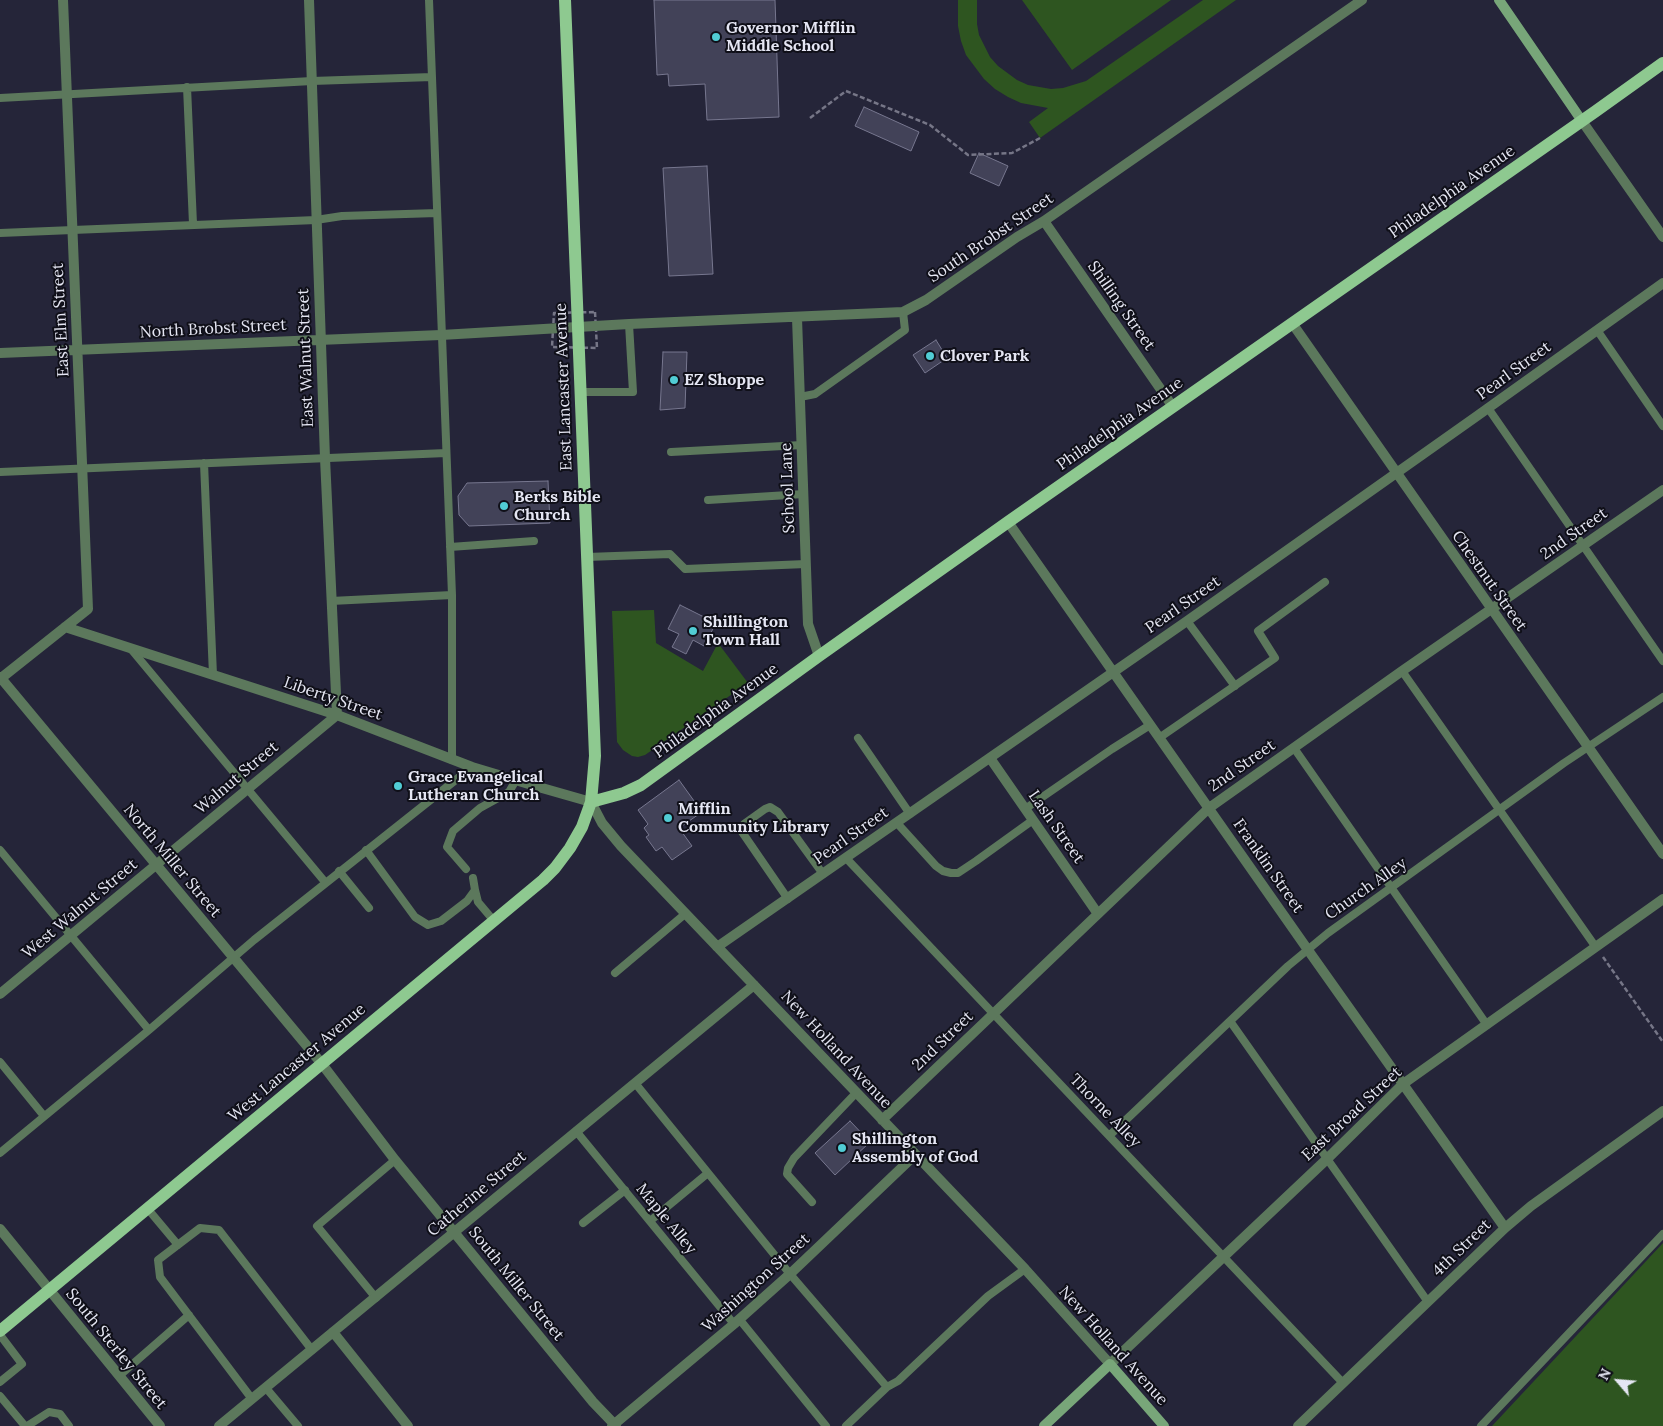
<!DOCTYPE html>
<html>
<head>
<meta charset="utf-8">
<style>
	body { margin:0 }
	#map { position:relative; width:1663px; height:1426px; overflow:hidden; background:#252539; font-family:Lora,serif }
	canvas { display:block }
	.north { position:absolute; left:1593px; top:1356px; width:50px; height:50px; -webkit-text-stroke:4px #0f0f18; paint-order:stroke; rotate:297deg; font-size:14px; font-weight:700; line-height:20px; text-align:center; color:#e5e6f3 }
	.north::after { content:''; display:block; margin:auto; width:18px; height:22px; background:#e5e6f3; clip-path:polygon(50% 0,100% 100%,50% 72%,0 100%) }
</style>
</head>
<body>
<div id="map">
<canvas width="1663" height="1426"></canvas>
<div class="north">N</div>
</div>
<script>
const context = document.querySelector('canvas').getContext('2d');
context.lineJoin = 'round';
function fill(path, color) { context.fillStyle = color; context.fill(path, 'evenodd'); }
const shape = rows => new Path2D(rows.map(r => 'M' + r).join(''));
function strokePath(path, color, width, dash) { context.strokeStyle = color; context.lineWidth = width; context.lineCap = dash ? 'butt' : 'round'; context.setLineDash(dash || []); context.stroke(path); }
function drawText(font, color, halo, rows, align = 'center') {
  context.font = font + ' Lora,serif'; context.lineWidth = 4; context.setLineDash([]); context.textBaseline = 'middle'; context.strokeStyle = halo; context.fillStyle = color; for (const [text, x, y, turn = 0] of rows) {
    context.save(); context.translate(x, y); context.rotate((+turn || 0) * Math.PI / 180); context.textAlign = isNaN(turn) ? turn : align; if (halo) context.strokeText(text, 0, 0); context.fillText(text, 0, 0); context.restore();
  }
}
fill(shape([
	[958,0,977,0,977,24,979,35,990,57,998,66,1017,80,1028,85,1051,89,1063,88,1086,81,1203,0,1236,0,1040,138,1029,122,1048,108,1021,103,1008,97,995,89,984,79,966,55,961,41,958,26],
	[1022,0,1171,0,1072,70],
	[654,610,656,643,703,671,718,643,748,683,645,755,638,757,632,756,623,750,617,742,612,611],
	[1663,1243,1663,1426,1492,1426]
]), '#2e5520');
const building = shape([
	[654,0,775,0,779,117,707,120,705,84,669,86,668,74,657,75,654,0],
	[864,107,919,132,911,151,855,126,864,107],
	[979,153,1008,166,999,186,970,173,979,153],
	[707,166,713,274,669,276,663,168,707,166],
	[936,340,947,358,925,373,913,355,936,340],
	[663,352,687,352,685,408,660,410,663,352],
	[548,481,550,523,469,526,459,515,458,496,467,483,548,481],
	[680,605,716,623,704,646,693,640,686,654,672,647,679,634,668,629,680,605],
	[679,780,702,812,679,828,692,846,672,860,662,847,656,851,646,837,649,835,644,828,648,824,638,810,679,780],
	[850,1121,870,1142,835,1175,815,1153,850,1121]
]);
fill(building, '#424258');
strokePath(building, '#77778f', 1);
strokePath(shape([
	[810,118,846,91,930,125,968,155,1012,153,1040,138],
	[595,312,597,348,552,347,554,313,595,312],
	[1603,957,1663,1042]
]), '#767687', 2.5, [5, 2.5]);
strokePath(shape([
	[429,0,452,595,452,760],
	[187,87,193,224],
	[0,98,312,81,432,77],
	[0,233,316,220,342,216,437,213],
	[1597,330,1663,426],
	[579,392,633,392,629,324],
	[800,397,815,394,905,330,903,312],
	[1488,408,1663,661],
	[671,452,802,445],
	[204,463,213,675],
	[0,472,446,453],
	[708,500,804,494],
	[450,547,534,541],
	[587,557,670,554,685,569,806,564],
	[331,601,452,595],
	[1187,621,1235,686],
	[131,649,325,882],
	[1402,671,1595,946],
	[858,738,910,814],
	[1159,738,1275,658,1258,631,1325,582],
	[1294,748,1487,1025],
	[1025,809,1112,749,1150,725],
	[897,823,936,866,943,871,951,873,958,873,976,861,1033,820],
	[0,850,149,1030],
	[366,850,415,917,428,925,441,921,467,901,475,890,473,878],
	[846,858,1343,1383],
	[466,869,447,847,453,831,480,808,509,792,516,780],
	[339,871,369,908],
	[475,890,478,902,494,921],
	[788,899,742,832,744,824,765,809,770,807,778,812,823,874],
	[615,973,685,914],
	[1230,1021,1428,1302],
	[0,1062,44,1116],
	[635,1083,790,1274,887,1387],
	[576,1131,734,1324],
	[1110,1135,1288,966,1328,933,1564,763,1663,697],
	[0,1153,149,1030,254,940,472,767],
	[812,1202,787,1174,788,1168,794,1158,856,1093],
	[147,1208,178,1245],
	[650,1221,708,1173],
	[583,1223,625,1190],
	[376,1298,317,1226,395,1160],
	[740,1320,826,1426],
	[0,1335,22,1364,0,1382],
	[119,1376,189,1315],
	[266,1388,298,1426],
	[0,1396,25,1426],
	[252,1399,160,1277,158,1260,200,1228,219,1230,312,1350],
	[27,1426,49,1412,60,1414,69,1426],
	[846,1426,887,1387,898,1381,988,1296,1025,1269],
	[1481,1426,1663,1234]
]), '#5c785c', 8);
strokePath(shape([
	[1582,121,1663,237],
	[1044,221,1173,407],
	[797,318,808,624,819,656],
	[1292,323,1663,854],
	[0,353,441,335,629,324,903,312,926,300,1017,237,1044,221,1362,0],
	[1008,522,1308,950,1505,1228],
	[65,627,337,715,472,767,542,788,591,802,602,823,621,846,1025,1269,1110,1364,1328,1158,1403,1084,1663,899],
	[0,677,322,1064,395,1160,593,1402,616,1426],
	[0,679,88,609,63,0],
	[990,758,1098,914],
	[717,947,1187,621,1477,416,1663,283],
	[0,994,337,715,325,458,309,0],
	[882,1120,1209,808,1402,671,1663,490],
	[0,1229,160,1426],
	[333,1332,408,1426],
	[219,1426,754,985],
	[612,1426,734,1324,790,1274,915,1155],
	[1298,1426,1505,1228,1531,1206,1663,1111]
]), '#5c785c', 10);
strokePath(shape([
	[1499,0,1582,121],
	[1044,1426,1110,1364,1164,1426]
]), '#78a679', 10);
strokePath(shape([
	[591,802,624,793,641,785,819,656,1008,522,1596,111,1663,63],
	[0,1331,543,880,555,868,570,848,582,827,591,802,595,756,565,0]
]), '#8ec990', 12);
for (const [x, y, r, color] of [
	[716,37,5,"#51ccd4"],
	[930,356,5,"#51ccd4"],
	[674,380,5,"#51ccd4"],
	[504,506,5,"#51ccd4"],
	[693,631,5,"#51ccd4"],
	[398,786,5,"#51ccd4"],
	[668,818,5,"#51ccd4"],
	[842,1148,5,"#51ccd4"]
]) { const dot = new Path2D(); dot.arc(x, y, r, 0, 2 * Math.PI); context.fillStyle = color; context.fill(dot); strokePath(dot, '#0f0f18', 2); }
drawText('bold 16px', '#e5e6f3', '#0f0f18', [
	["Governor Mifflin",726,28],
	["Middle School",726,46],
	["Clover Park",940,356],
	["EZ Shoppe",684,380],
	["Berks Bible",514,497],
	["Church",514,515],
	["Shillington",703,622],
	["Town Hall",703,640],
	["Grace Evangelical",408,777],
	["Lutheran Church",408,795],
	["Mifflin",678,809],
	["Community Library",678,827],
	["Shillington",852,1139],
	["Assembly of God",852,1157]
], 'left');
drawText('16px', '#e5e6f3', '#0f0f18', [
	["Philadelphia Avenue",1452,192,-35],
	["South Brobst Street",991,238,-34],
	["Shilling Street",1121,306,55],
	["East Elm Street",61,320,-93],
	["North Brobst Street",213,329,-3],
	["East Walnut Street",306,358,-92],
	["Pearl Street",1514,371,-36],
	["East Lancaster Avenue",564,387,-92],
	["Philadelphia Avenue",1120,424,-35],
	["School Lane",788,488,-92],
	["2nd Street",1574,534,-35],
	["Chestnut Street",1489,581,55],
	["Pearl Street",1183,605,-35],
	["Liberty Street",333,699,19],
	["Philadelphia Avenue",716,711,-36],
	["2nd Street",1242,766,-35],
	["Walnut Street",237,778,-40],
	["Lash Street",1056,827,55],
	["Pearl Street",851,836,-35],
	["North Miller Street",172,861,50],
	["Franklin Street",1268,866,55],
	["Church Alley",1366,889,-35],
	["West Walnut Street",80,909,-40],
	["2nd Street",943,1041,-44],
	["New Holland Avenue",836,1050,47],
	["West Lancaster Avenue",297,1063,-40],
	["Thorne Alley",1105,1111,46],
	["East Broad Street",1352,1114,-43],
	["Catherine Street",477,1194,-40],
	["Maple Alley",666,1219,51],
	["4th Street",1462,1248,-44],
	["Washington Street",756,1283,-42],
	["South Miller Street",516,1284,51],
	["New Holland Avenue",1113,1346,48],
	["South Sterley Street",116,1349,51]
]);
</script>
</body>
</html>
